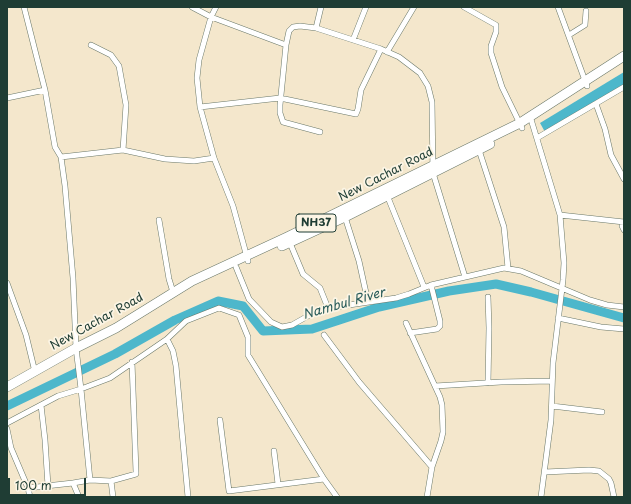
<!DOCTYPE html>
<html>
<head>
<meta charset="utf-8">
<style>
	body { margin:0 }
	#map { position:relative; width:631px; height:504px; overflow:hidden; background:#f4e7cc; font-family:"Playpen Sans",sans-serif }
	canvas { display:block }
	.frame { position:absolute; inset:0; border:8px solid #1f3d34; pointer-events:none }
	.scale { position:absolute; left:8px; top:478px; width:78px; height:18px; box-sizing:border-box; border:2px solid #1f3d34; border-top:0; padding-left:5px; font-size:12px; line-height:14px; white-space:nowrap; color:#1f3d34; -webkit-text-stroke:3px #fcf5e5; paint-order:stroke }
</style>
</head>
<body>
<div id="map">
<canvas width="631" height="504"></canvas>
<div class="frame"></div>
<div class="scale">100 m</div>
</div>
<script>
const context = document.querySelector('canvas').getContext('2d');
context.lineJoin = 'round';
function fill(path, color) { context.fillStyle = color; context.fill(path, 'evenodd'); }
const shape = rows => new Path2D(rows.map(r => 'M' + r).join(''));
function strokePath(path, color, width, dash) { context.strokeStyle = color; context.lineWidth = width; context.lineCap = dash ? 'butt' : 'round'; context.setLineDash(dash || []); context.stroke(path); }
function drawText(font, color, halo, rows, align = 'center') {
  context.font = font + ' "Playpen Sans",sans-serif'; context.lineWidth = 3.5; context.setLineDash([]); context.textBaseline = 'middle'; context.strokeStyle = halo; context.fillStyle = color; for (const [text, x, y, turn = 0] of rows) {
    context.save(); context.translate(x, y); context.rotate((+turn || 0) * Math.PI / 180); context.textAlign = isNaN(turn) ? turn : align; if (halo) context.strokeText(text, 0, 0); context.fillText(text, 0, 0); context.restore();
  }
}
fill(shape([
	[624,72,624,86,545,132,540,123]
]), '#4db7cb');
strokePath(shape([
	[7,406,115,354,175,320,218,301,243,306,263,331,312,329,379,307,449,291,496,284,531,292,624,318]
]), '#4db7cb', 9);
const minor = shape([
	[192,7,211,17,286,45],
	[216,7,211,17,199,60,197,78,200,107,214,158,233,206,248,261],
	[464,7,496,25,496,32,491,46,491,53,502,87,522,128],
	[558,7,587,86],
	[316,28,321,7],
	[569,35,585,25,586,11],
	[353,40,366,7],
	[91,45,111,55,119,66,126,105,123,150],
	[387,52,414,7],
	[7,98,45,90],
	[596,104,605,129,611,155,624,179],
	[200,107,280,98,356,114,358,109,361,90,381,49],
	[530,116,560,215,564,263,563,280,553,363,551,420,541,497],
	[320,132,283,122,280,113,280,105,286,45,289,31,293,27,300,26,316,28,381,49,399,57,420,73,428,86,432,102,433,173,465,277],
	[537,138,624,87],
	[479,150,504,227,508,268],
	[61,157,123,150,165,159,194,161,214,158],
	[387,195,424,287],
	[560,215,624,222],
	[345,217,359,261,368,302],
	[159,220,169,279,173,292],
	[624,222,622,226,624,230],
	[290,243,303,274,320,288,328,308],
	[236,267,249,299,271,322,282,327,292,325,315,312,322,309,396,298,409,294,431,285,504,268,521,271,590,300,607,305,624,307],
	[7,283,26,335,35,372],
	[488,297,489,328,488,383],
	[558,318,601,327,624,329],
	[406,323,440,397,442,405,443,432,441,441,432,467,427,497],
	[410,333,437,329,440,326,440,321,431,285],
	[324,335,359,382,432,467],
	[167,339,173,351,176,366,188,497],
	[435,386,501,382,552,381],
	[41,405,45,440,48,486],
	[552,406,602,412],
	[220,420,229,491,324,479],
	[7,423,58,396,81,389,76,348,73,278,65,186,61,157,55,147,45,90,24,7],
	[7,429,11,448,28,488],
	[274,451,278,484],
	[545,472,589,470,599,471,609,479,611,483,614,497],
	[111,481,136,474,136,472,132,362],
	[73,483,90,480],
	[30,497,28,488,73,483,79,497],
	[113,497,111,481,90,480,81,389,110,378,167,339,186,321,219,308,239,315,248,337,248,355,324,479,337,497]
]);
const trunk = shape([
	[282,246,345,217,490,144],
	[7,387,76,348,116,328,192,281,287,237,520,123,624,56]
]);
strokePath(minor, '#6a7869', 6);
strokePath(trunk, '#6a7869', 10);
strokePath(minor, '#fff', 5);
strokePath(trunk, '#fff', 9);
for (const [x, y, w] of [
	[316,223,40]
]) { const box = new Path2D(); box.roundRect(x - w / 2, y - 9, w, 18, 3); context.fillStyle = '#fcf5e5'; context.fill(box); strokePath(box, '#1f3d34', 1); }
drawText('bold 11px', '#1f3d34', null, [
	["NH37",316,223]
]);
drawText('12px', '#1f3d34', '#fcf5e5', [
	["New Cachar Road",386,175,-27],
	["New Cachar Road",97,322,-29]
]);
drawText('italic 13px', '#2a5c5a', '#fcf5e5', [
	["Nambul River",344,304,-16]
]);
</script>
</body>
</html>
